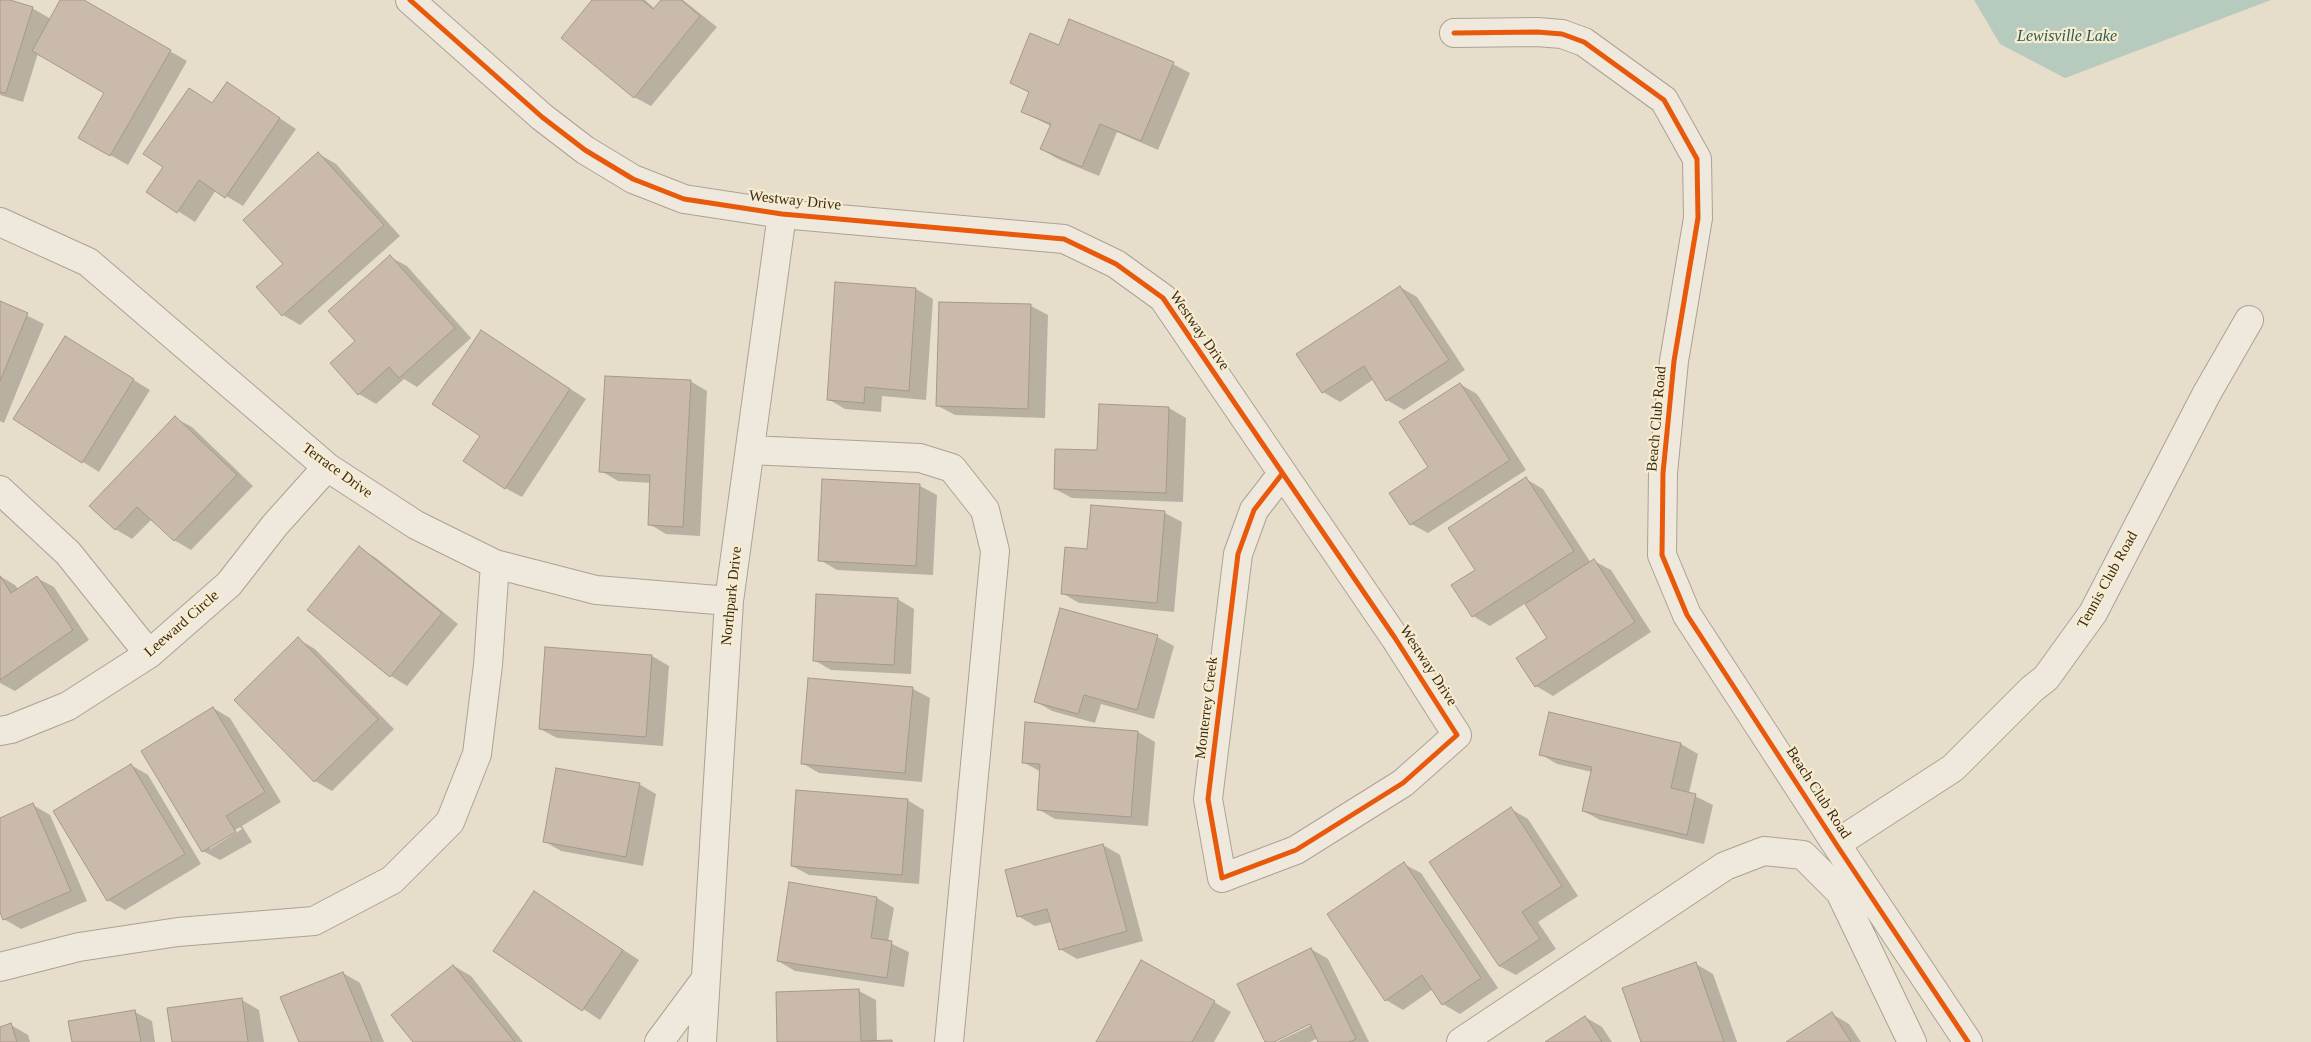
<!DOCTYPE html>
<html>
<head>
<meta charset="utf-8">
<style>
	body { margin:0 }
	canvas { display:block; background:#e6ddcb }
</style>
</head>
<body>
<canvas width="2311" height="1042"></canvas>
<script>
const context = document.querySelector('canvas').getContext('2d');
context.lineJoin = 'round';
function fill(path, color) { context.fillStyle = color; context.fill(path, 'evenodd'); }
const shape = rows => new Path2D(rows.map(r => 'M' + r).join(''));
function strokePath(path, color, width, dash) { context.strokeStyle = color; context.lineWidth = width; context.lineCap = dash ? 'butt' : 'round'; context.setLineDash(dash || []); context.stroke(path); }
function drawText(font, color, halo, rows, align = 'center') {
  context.font = font + ' Georgia,serif'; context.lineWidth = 4.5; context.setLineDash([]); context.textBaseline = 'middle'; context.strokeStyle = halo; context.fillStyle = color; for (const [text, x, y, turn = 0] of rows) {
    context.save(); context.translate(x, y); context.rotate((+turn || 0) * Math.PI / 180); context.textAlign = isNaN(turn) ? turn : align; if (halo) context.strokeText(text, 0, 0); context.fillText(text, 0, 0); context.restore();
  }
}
fill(shape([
	[1974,0,2271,0,2065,78,2000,44]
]), '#b6cbbe');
fill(shape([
	[0,0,32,8,51,19,62,0,82,0,187,61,128,165,80,138,106,92,38,53,23,102,0,95],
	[593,0,645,0,655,9,663,0,683,0,717,27,651,106,634,97],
	[1059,47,1173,64,1190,73,1158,150,1117,132,1099,176,1058,159,1041,149,1051,126,1022,112,1030,93,1011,82],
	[227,83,296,129,243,206,216,190,195,222,148,192,165,167,190,89,213,104],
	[319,154,336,164,400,236,300,325,283,315,284,264],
	[390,257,407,266,471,338,417,387,404,379,376,404,359,394,331,363,356,341],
	[836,284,916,289,933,299,926,400,882,396,881,412,845,409,828,399],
	[1400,287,1417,297,1465,370,1404,410,1387,400,1374,379,1340,402,1323,392],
	[0,302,44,324,4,423,0,421],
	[940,303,1031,306,1048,315,1045,418,955,415,938,406],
	[481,331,586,399,522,497,505,488,481,435],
	[82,348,150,390,99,472,83,462],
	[690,381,707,391,700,536,666,534,649,524,651,483,618,481,601,471],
	[1460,384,1477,394,1526,470,1428,533,1411,524],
	[1169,408,1186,418,1183,502,1072,498,1055,489,1098,452],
	[175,418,192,427,253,486,191,550,174,540,152,519,132,539,115,529],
	[1526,479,1543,489,1591,563,1594,561,1611,570,1651,632,1553,696,1536,686,1549,638,1526,603,1490,626,1473,616,1477,570],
	[920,486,937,495,933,575,837,570,820,560],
	[1165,513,1182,522,1174,612,1079,603,1062,593,1088,551],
	[359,548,376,558,458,624,407,686,391,676],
	[0,576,15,585,18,589,37,578,54,587,89,640,15,691,0,683],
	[897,599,914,609,911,674,831,670,814,660],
	[1157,637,1174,646,1154,719,1101,704,1095,723,1052,711,1035,701],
	[298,639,315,649,394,729,332,791,315,781],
	[652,656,669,666,663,746,557,738,540,729],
	[913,689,930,698,922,782,819,773,802,763],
	[213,708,230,718,281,802,242,826,252,842,220,860,203,851],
	[240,827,242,829,210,849,210,846],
	[1549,714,1681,744,1698,754,1689,793,1713,805,1704,844,1600,820,1583,811,1592,772,1557,764,1540,754],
	[1026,723,1138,732,1155,742,1148,826,1055,819,1038,809,1041,772,1023,762],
	[131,765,148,775,201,864,125,910,108,900],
	[639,784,656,794,643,866,561,851,544,841],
	[907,800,924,810,919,884,809,875,792,866],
	[33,805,50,815,87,901,21,929,4,919,0,909,0,819],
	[1511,809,1528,819,1578,896,1538,922,1556,949,1516,975,1499,966],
	[1103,845,1120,855,1143,941,1077,959,1060,949,1052,922,1035,926,1018,916],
	[1404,864,1421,873,1498,988,1460,1014,1443,1004,1433,989,1403,1010,1386,1000],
	[790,884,877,898,894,908,888,942,909,952,904,987,795,971,778,961],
	[534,892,639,960,600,1020,495,951],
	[1311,949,1328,959,1369,1042,1320,1042,1318,1038,1310,1042,1277,1042,1316,1023,1315,1020,1276,1039,1276,1042,1267,1042],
	[1696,964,1713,974,1737,1042,1642,1042],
	[454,966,471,976,523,1042,415,1042],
	[343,973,360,983,384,1042,300,1042],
	[859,991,876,1000,877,1042,893,1042,779,1042],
	[242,1000,259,1010,264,1042,173,1042],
	[1214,1002,1231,1012,1214,1042,1099,1042],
	[135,1012,152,1021,155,1042,73,1042],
	[1832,1014,1849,1024,1861,1042,1789,1042],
	[1585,1017,1602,1027,1612,1042,1548,1042],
	[11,1025,28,1035,30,1042,0,1042,0,1028]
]), '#0003');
const building = shape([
	[0,0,10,0,33,7,6,93,0,92,0,0],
	[60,0,84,0,171,50,110,156,78,138,104,93,32,51,60,0],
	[592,0,642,0,653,9,661,0,681,0,700,16,634,98,561,38,592,0],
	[1069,19,1174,62,1141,141,1100,124,1082,167,1040,149,1051,124,1021,112,1029,92,1010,83,1030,33,1059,45,1069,19],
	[227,82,280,118,225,198,199,180,177,213,146,192,163,167,143,154,189,88,212,103,227,82],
	[318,152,384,225,282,316,256,287,283,264,243,220,318,152],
	[390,255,455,328,399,378,389,367,358,395,330,363,355,341,328,311,390,255],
	[835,282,916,288,909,391,865,387,864,403,827,400,835,282],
	[1400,286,1449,360,1386,401,1364,366,1322,393,1296,354,1400,286],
	[0,301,28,313,0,381,0,301],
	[939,302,1031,304,1028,409,936,406,939,302],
	[481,330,570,389,505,489,463,461,480,436,432,404,481,330],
	[65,336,134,379,82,463,13,419,65,336],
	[605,376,691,380,683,527,648,525,650,475,599,472,605,376],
	[1460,383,1510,460,1410,525,1389,493,1428,467,1399,422,1460,383],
	[1099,404,1169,407,1166,493,1054,489,1055,449,1097,450,1099,404],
	[175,416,237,475,174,541,137,507,115,530,89,506,175,416],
	[1526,477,1574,551,1472,617,1451,585,1475,570,1448,528,1526,477],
	[822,479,920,484,916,566,818,561,822,479],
	[1091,505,1165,511,1157,603,1061,594,1065,547,1087,549,1091,505],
	[359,546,442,613,390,677,307,610,359,546],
	[1594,559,1635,622,1535,687,1516,658,1547,638,1525,604,1594,559],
	[0,576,11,593,37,576,73,630,0,680,0,576],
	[816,594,898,598,894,665,813,661,816,594],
	[1060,608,1158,635,1137,710,1084,695,1078,714,1034,702,1060,608],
	[298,637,378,719,314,782,234,700,298,637],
	[545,647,652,655,646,737,539,729,545,647],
	[808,678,913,687,905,773,801,764,808,678],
	[213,707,265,792,226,816,236,832,202,852,141,751,213,707],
	[1549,712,1681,743,1671,788,1696,794,1687,835,1582,811,1592,767,1539,755,1549,712],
	[1025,722,1138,731,1131,817,1037,810,1040,764,1022,763,1025,722],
	[131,764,185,854,107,901,53,811,131,764],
	[556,768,640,783,626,857,543,842,556,768],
	[796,790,908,799,902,875,791,866,796,790],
	[33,803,71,891,3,920,0,912,0,818,33,803],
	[1511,807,1562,886,1522,912,1540,939,1499,966,1429,862,1511,807],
	[1103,844,1127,931,1059,950,1047,909,1017,917,1005,870,1103,844],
	[1404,862,1481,978,1442,1005,1422,975,1385,1001,1327,914,1404,862],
	[789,882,877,897,871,938,892,941,887,978,777,961,789,882],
	[534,891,623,950,582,1011,493,951,534,891],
	[1311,948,1356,1039,1349,1042,1318,1042,1310,1024,1274,1042,1265,1042,1237,984,1311,948],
	[1141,960,1215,1001,1192,1042,1096,1042,1141,960],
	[1696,962,1724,1042,1641,1042,1622,988,1696,962],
	[453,965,515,1042,413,1042,391,1015,453,965],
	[343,972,372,1042,299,1042,280,997,343,972],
	[859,989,861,1041,892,1040,892,1042,777,1042,776,992,859,989],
	[242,998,248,1042,172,1042,167,1008,242,998],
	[135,1010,141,1042,72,1042,68,1021,135,1010],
	[1832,1012,1851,1042,1786,1042,1832,1012],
	[1585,1016,1602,1042,1545,1042,1585,1016],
	[11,1023,17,1042,0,1042,0,1027,11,1023]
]);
fill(building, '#cabaab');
strokePath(building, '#a6988a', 1);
const minor = shape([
	[410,0,542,117,585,150,633,179,684,199,782,214,1064,239,1116,264,1163,298,1395,638,1457,735,1403,783,1296,850,1222,878,1208,799,1238,554,1254,510,1282,474],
	[1454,33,1537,32,1562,34,1584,42,1664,100,1697,159,1698,218,1674,361,1663,473,1662,555,1687,615,1836,844,1968,1042],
	[0,222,88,262,327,467,416,525,495,564,596,590,729,601],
	[750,450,920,458,952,468,985,510,995,551,949,1042],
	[0,490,68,553,149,654],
	[0,731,11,729,68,706,149,654,229,584,275,525,327,467],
	[1836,844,1953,768,2032,689,2046,678,2093,613,2207,393,2249,320],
	[0,967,79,947,178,932,314,921,392,880,450,822,477,754,488,665,495,564],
	[659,1042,705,980],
	[702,1042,729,601,782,214],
	[1461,1042,1725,866,1764,851,1803,855,1840,892,1912,1042]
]);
strokePath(minor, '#aba295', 30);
strokePath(minor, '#eee8dd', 28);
strokePath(shape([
	[410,0,542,117,585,150,633,179,684,199,782,214,1064,239,1116,264,1163,298,1395,638,1457,735,1403,783,1296,850,1222,878,1208,799,1238,554,1254,510,1282,474],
	[1454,33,1537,32,1562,34,1584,42,1664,100,1697,159,1698,218,1674,361,1663,473,1662,555,1687,615,1836,844,1968,1042]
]), '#e8590c', 5);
drawText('15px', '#3a2a1b', '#f8eccf', [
	["Westway Drive",795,201,6],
	["Westway Drive",1199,331,55],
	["Beach Club Road",1657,419,-85],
	["Terrace Drive",337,471,36],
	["Tennis Club Road",2108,580,-61],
	["Northpark Drive",732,596,-84],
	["Leeward Circle",182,624,-41],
	["Westway Drive",1428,666,57],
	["Monterrey Creek",1207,708,-83],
	["Beach Club Road",1818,793,57]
]);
drawText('italic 16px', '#295b57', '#f8eccf', [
	["Lewisville Lake",2067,37]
]);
</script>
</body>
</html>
